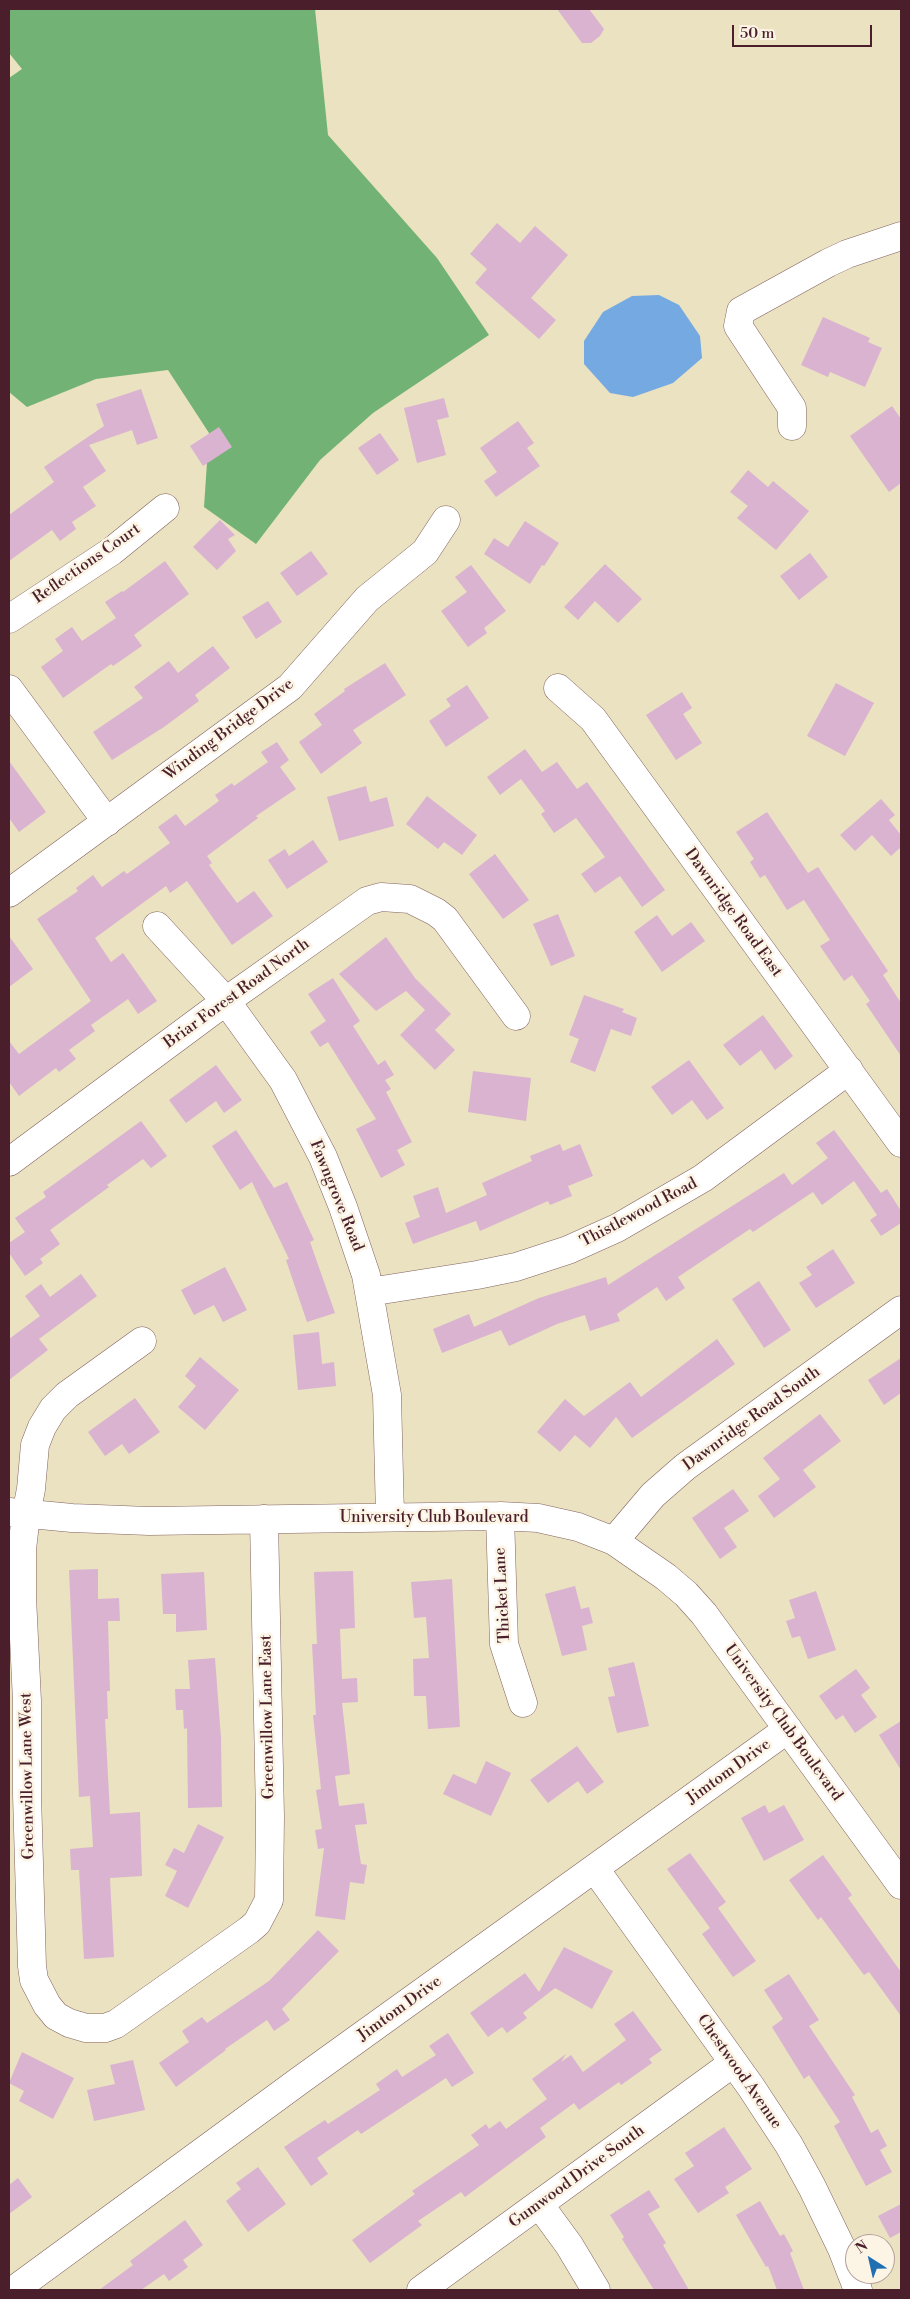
<!DOCTYPE html>
<html>
<head>
<meta charset="utf-8">
<style>
	body { margin:0 }
	#map { position:relative; width:910px; height:2299px; overflow:hidden; background:#eae2c0; font-family:"Libre Bodoni",serif }
	canvas { display:block }
	.frame { position:absolute; inset:0; border:10px solid #4a1f2b; pointer-events:none }
	.north { position:absolute; left:845px; top:2234px; width:50px; height:50px; box-sizing:border-box; background:#fcf5e5; border:1px solid #b59f9b; border-radius:50%; rotate:325deg; font-size:14px; font-weight:700; line-height:20px; text-align:center; color:#4a1f2b }
	.north::after { content:''; display:block; margin:auto; width:18px; height:22px; background:#1f6fb2; clip-path:polygon(50% 0,100% 100%,50% 72%,0 100%) }
	.scale { position:absolute; left:732px; top:25px; width:140px; height:22px; box-sizing:border-box; border:2px solid #4a1f2b; border-top:0; padding-left:6px; font-size:15px; line-height:18px; white-space:nowrap; color:#4a1f2b; -webkit-text-stroke:4px #fcf5e5; paint-order:stroke }
</style>
</head>
<body>
<div id="map">
<canvas width="910" height="2299"></canvas>
<div class="frame"></div>
<div class="north">N</div>
<div class="scale">50 m</div>
</div>
<script>
const context = document.querySelector('canvas').getContext('2d');
context.lineJoin = 'round';
function fill(path, color) { context.fillStyle = color; context.fill(path, 'evenodd'); }
const shape = rows => new Path2D(rows.map(r => 'M' + r).join(''));
function strokePath(path, color, width, dash) { context.strokeStyle = color; context.lineWidth = width; context.lineCap = dash ? 'butt' : 'round'; context.setLineDash(dash || []); context.stroke(path); }
function drawText(font, color, halo, rows, align = 'center') {
  context.font = font + ' "Libre Bodoni",serif'; context.lineWidth = 5; context.setLineDash([]); context.textBaseline = 'middle'; context.strokeStyle = halo; context.fillStyle = color; for (const [text, x, y, turn = 0] of rows) {
    context.save(); context.translate(x, y); context.rotate((+turn || 0) * Math.PI / 180); context.textAlign = isNaN(turn) ? turn : align; if (halo) context.strokeText(text, 0, 0); context.fillText(text, 0, 0); context.restore();
  }
}
fill(shape([
	[9,9,315,9,328,135,437,258,489,335,373,413,320,460,256,544,204,507,209,433,168,370,96,379,27,407,9,392,9,78,22,69,9,53]
]), '#72b274');
fill(shape([
	[659,295,679,305,700,336,702,358,673,383,633,397,610,393,584,364,584,341,603,312,632,296]
]), '#74a9e1');
fill(shape([
	[557,9,589,9,604,29,600,36,591,43,582,43],
	[497,223,520,243,535,226,568,255,531,298,556,320,539,339,475,283,487,269,470,254],
	[823,317,870,338,868,342,882,348,865,387,830,372,828,377,801,365],
	[141,389,158,438,137,445,132,430,89,445,106,471,83,487,96,506,72,522,76,529,60,541,52,530,9,561,9,515,54,482,44,467,104,426,96,404],
	[444,398,449,417,437,420,446,455,417,463,404,408],
	[892,406,901,419,901,483,889,492,850,436],
	[518,421,534,443,527,448,540,466,496,497,484,481,497,472,480,448],
	[219,427,232,447,203,466,190,446],
	[380,433,399,460,377,475,358,448],
	[748,470,768,487,773,481,809,511,776,550,737,518,748,506,730,492],
	[220,520,235,535,228,539,236,551,217,570,193,547],
	[525,521,559,543,544,566,542,565,530,584,484,554,494,538,508,547],
	[311,551,328,574,297,596,280,573],
	[810,553,828,577,799,600,780,576],
	[165,561,189,594,134,635,142,646,113,666,111,664,63,698,41,667,63,651,55,639,72,627,82,641,116,618,105,602,122,591,123,592],
	[605,564,642,599,618,623,595,601,578,620,564,607],
	[471,565,506,611,484,628,487,633,468,647,441,611,467,592,455,577],
	[268,601,282,622,256,639,242,617],
	[213,646,230,668,195,695,199,701,164,727,112,760,93,732,143,698,134,687,169,661,178,673],
	[385,663,406,695,353,730,362,743,321,774,299,742,322,725,314,714,345,691,344,689],
	[836,683,874,703,845,756,807,736],
	[467,685,489,718,446,747,429,721,451,706,446,699],
	[682,692,692,708,683,714,702,743,676,760,646,715],
	[277,742,289,760,280,767,296,789,256,816,258,818,207,856,212,863,209,865,237,903,254,891,273,916,232,945,187,881,170,893,166,886,95,938,111,962,123,953,157,1001,138,1014,128,999,91,1025,95,1031,69,1050,76,1059,59,1072,56,1068,19,1096,9,1082,9,1041,19,1054,91,1001,37,919,78,891,76,888,93,875,102,887,124,871,127,874,170,843,158,827,176,814,185,826,219,801,215,795,232,783,234,786,268,762,261,752],
	[525,749,542,772,557,762,577,789,587,782,665,890,642,907,620,876,595,893,581,874,605,857,576,818,554,833,541,814,545,811,521,779,500,795,487,777],
	[9,761,46,812,19,832,9,818],
	[366,786,370,802,387,797,394,826,339,841,327,797],
	[427,796,477,835,462,855,444,842,438,849,406,824],
	[881,799,895,815,889,820,901,835,901,847,891,856,872,835,855,851,840,835],
	[767,812,808,873,818,867,888,971,883,975,901,1003,901,1056,866,1004,870,1001,852,975,844,981,820,946,830,940,804,900,787,910,765,875,760,878,750,862,754,859,736,832],
	[313,840,328,862,287,889,268,860,285,849,289,856],
	[495,854,529,900,503,919,469,874],
	[558,914,575,956,551,966,533,924],
	[657,915,672,936,691,922,705,941,662,972,634,932],
	[9,936,33,969,9,987],
	[386,937,415,978,451,1014,435,1030,455,1050,435,1070,400,1035,425,1010,406,991,376,1011,339,974],
	[333,978,360,1021,353,1026,378,1065,385,1060,394,1075,385,1080,391,1089,386,1092,412,1142,397,1150,405,1165,381,1178,356,1129,376,1119,328,1042,320,1047,310,1032,326,1021,308,994],
	[584,995,624,1009,622,1012,637,1018,631,1036,611,1029,595,1072,570,1062,579,1039,569,1035],
	[763,1015,793,1056,775,1070,761,1050,740,1066,723,1045],
	[689,1060,724,1108,707,1120,692,1100,672,1115,651,1087],
	[216,1065,242,1100,224,1113,216,1101,186,1123,169,1100],
	[473,1071,531,1078,526,1121,468,1112],
	[141,1121,167,1156,151,1168,143,1159,107,1185,109,1187,50,1230,60,1244,40,1259,43,1263,25,1276,9,1253,9,1243,25,1232,15,1218,46,1197,43,1192],
	[236,1130,274,1188,287,1182,314,1240,310,1242,335,1313,307,1322,286,1260,289,1259,252,1182,240,1190,212,1146],
	[834,1130,881,1193,887,1189,901,1211,901,1223,881,1236,870,1220,877,1215,854,1181,822,1205,813,1192,753,1232,750,1229,678,1277,685,1288,666,1301,657,1287,617,1314,620,1321,590,1331,585,1315,557,1324,509,1346,501,1330,442,1353,433,1329,469,1314,474,1327,539,1298,606,1277,608,1285,784,1173,792,1185,828,1158,816,1143],
	[560,1144,563,1151,580,1144,593,1176,568,1186,572,1196,550,1205,548,1201,480,1231,476,1221,413,1244,405,1223,420,1217,413,1196,438,1187,446,1213,487,1195,482,1183,532,1161,530,1156],
	[833,1249,855,1283,816,1308,799,1283,812,1275,806,1267],
	[225,1267,247,1310,223,1322,214,1305,194,1315,181,1290],
	[81,1274,97,1296,39,1339,48,1350,9,1380,9,1339,40,1316,25,1296,41,1284,50,1297],
	[759,1281,791,1330,764,1348,732,1299],
	[319,1332,322,1364,334,1362,336,1386,298,1390,293,1335],
	[717,1339,735,1364,632,1438,616,1417,590,1448,575,1435,560,1452,537,1432,565,1399,584,1416,630,1382,641,1397],
	[200,1357,239,1390,205,1430,178,1407,196,1386,185,1376],
	[901,1358,901,1393,884,1405,868,1380],
	[135,1398,160,1432,129,1454,122,1444,105,1456,88,1432],
	[820,1414,841,1441,803,1470,816,1487,774,1518,758,1496,780,1479,763,1458],
	[733,1489,749,1511,724,1528,737,1547,720,1559,692,1518],
	[98,1569,98,1599,119,1598,120,1621,108,1621,110,1691,107,1691,108,1719,105,1719,110,1814,140,1812,142,1876,110,1878,114,1957,84,1959,79,1870,71,1870,70,1849,93,1847,90,1796,79,1797,69,1570],
	[353,1571,355,1628,340,1629,342,1679,357,1678,358,1702,342,1703,350,1774,335,1776,339,1806,364,1803,367,1824,355,1825,361,1864,367,1865,364,1884,350,1882,345,1920,315,1916,324,1848,318,1849,315,1830,322,1829,316,1790,321,1789,313,1715,316,1715,312,1644,317,1644,314,1572],
	[204,1572,207,1630,176,1632,176,1614,163,1614,161,1574],
	[452,1579,460,1727,428,1729,426,1696,414,1696,413,1659,429,1658,426,1617,414,1618,411,1582],
	[575,1586,581,1609,589,1607,593,1623,582,1626,587,1650,562,1656,545,1594],
	[816,1591,836,1650,808,1659,800,1636,792,1638,786,1621,795,1618,789,1600],
	[215,1658,221,1738,222,1807,188,1808,187,1728,184,1729,183,1710,176,1710,175,1689,190,1689,188,1660],
	[634,1662,649,1726,617,1733,608,1697,615,1696,608,1668],
	[856,1669,870,1688,861,1695,877,1717,855,1733,843,1715,836,1720,819,1696],
	[901,1721,901,1770,879,1735],
	[577,1746,604,1782,587,1794,578,1781,548,1803,530,1780],
	[486,1761,511,1773,491,1816,443,1794,453,1774,476,1784],
	[765,1805,769,1813,784,1805,804,1840,764,1861,741,1818],
	[198,1824,224,1837,188,1908,165,1896,177,1871,165,1865,174,1848,184,1853],
	[690,1853,726,1902,718,1908,756,1961,733,1977,702,1934,710,1928,667,1869],
	[823,1855,852,1895,848,1898,901,1972,901,2016,869,1972,864,1975,821,1917,818,1920,789,1880],
	[318,1930,339,1951,282,2009,290,2020,274,2031,267,2020,225,2049,226,2050,176,2087,159,2063,189,2042,182,2031,202,2017,207,2023,269,1981],
	[564,1947,613,1971,592,2009,555,1988,523,2013,527,2018,507,2033,502,2027,488,2037,470,2013,525,1973,539,1992],
	[789,1974,819,2020,809,2026,855,2095,852,2097,871,2133,878,2129,887,2146,880,2150,892,2172,866,2186,834,2126,840,2122,809,2075,804,2079,772,2027,783,2019,764,1990],
	[633,2011,662,2050,649,2059,652,2063,621,2085,619,2082,579,2110,574,2103,540,2128,546,2137,465,2197,461,2192,418,2221,422,2225,370,2263,352,2240,415,2194,412,2191,479,2145,471,2135,486,2124,489,2129,500,2121,506,2129,547,2099,532,2079,566,2054,561,2062,571,2055,583,2072,626,2040,614,2024],
	[448,2033,474,2073,452,2087,446,2078,361,2134,358,2130,317,2158,328,2174,311,2186,284,2147,325,2120,328,2124,380,2090,376,2084,397,2069,402,2077,436,2055,429,2046],
	[22,2052,74,2078,53,2119,19,2101,24,2091,9,2083],
	[133,2060,145,2110,94,2121,87,2090,115,2084,110,2065],
	[724,2127,752,2169,725,2187,729,2193,698,2213,674,2179,694,2166,685,2153],
	[258,2167,286,2204,248,2232,226,2201,241,2189,236,2183],
	[18,2178,32,2197,9,2214,9,2185],
	[649,2190,660,2207,648,2214,666,2243,663,2245,689,2290,654,2290,622,2239,624,2237,610,2215],
	[760,2201,780,2236,784,2234,793,2251,790,2253,804,2290,777,2290,768,2266,766,2267,736,2215],
	[901,2204,901,2232,890,2238,878,2216],
	[185,2220,203,2245,183,2260,188,2267,169,2281,164,2274,141,2290,99,2290,133,2265,130,2261]
]), '#dab3d1');
const minor = shape([
	[792,426,792,408,738,326,741,311,828,263,847,254,901,236],
	[9,619,112,551,165,508],
	[558,688,593,719,901,1143],
	[9,689,107,822],
	[9,893,290,687,367,599,425,552,446,520],
	[157,926,226,1001,283,1080,323,1157,343,1207,366,1275,387,1395,390,1516],
	[9,1162,226,1001,367,901,381,897,410,899,436,912,445,919,516,1016],
	[369,1292,477,1275,516,1267,568,1250,617,1228,703,1178,849,1070],
	[142,1341,67,1395,53,1409,42,1427,35,1445,31,1489,26,1515,22,1549,22,1597,27,1701,27,1795,32,1966,34,1980,47,2005,56,2016,69,2023,86,2028,105,2028,116,2024,249,1930,257,1923,269,1900,270,1817,264,1519],
	[9,1512,72,1518,149,1521,500,1516,538,1518,578,1527,614,1541,666,1577,686,1594,704,1614,901,1885],
	[500,1516,504,1644,523,1703],
	[614,1541,653,1495,685,1467,901,1310],
	[595,1869,751,2087,789,2145,812,2187,842,2249,858,2290],
	[539,2204,569,2245,596,2290],
	[14,2290,299,2081,788,1729],
	[421,2290,733,2063]
]);
strokePath(minor, '#82635f', 29);
strokePath(minor, '#fff', 28);
drawText('16px', '#4a1f2b', '#fcf5e5', [
	["Reflections Court",87,564,-35],
	["Winding Bridge Drive",229,730,-37],
	["Dawnridge Road East",733,913,54],
	["Briar Forest Road North",237,994,-36],
	["Fawngrove Road",336,1196,68],
	["Thistlewood Road",639,1213,-28],
	["Dawnridge Road South",752,1419,-36],
	["University Club Boulevard",434,1518],
	["Thicket Lane",503,1595,-93],
	["Greenwillow Lane East",268,1717,-91],
	["University Club Boulevard",783,1723,54],
	["Jimtom Drive",729,1772,-36],
	["Greenwillow Lane West",28,1776,-91],
	["Jimtom Drive",400,2009,-36],
	["Chestwood Avenue",739,2072,55],
	["Gumwood Drive South",577,2177,-36]
]);
</script>
</body>
</html>
